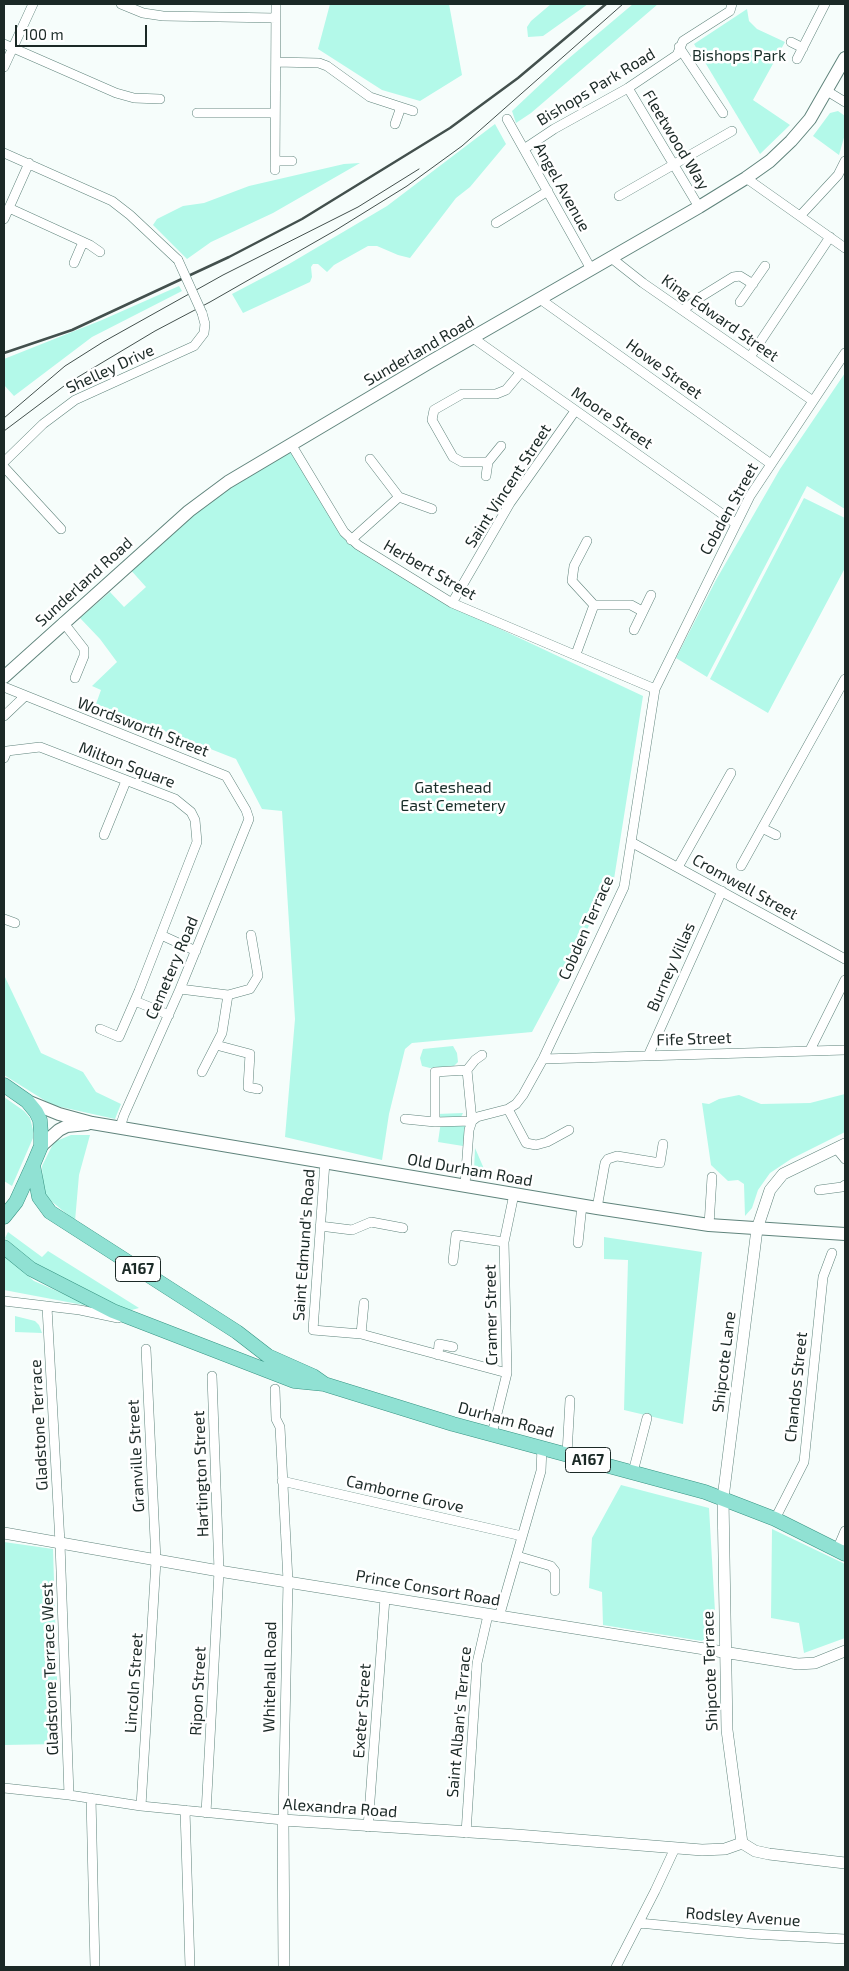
<!DOCTYPE html>
<html>
<head>
<meta charset="utf-8">
<style>
	body { margin:0 }
	#map { position:relative; width:849px; height:1971px; overflow:hidden; background:#f6fdfb; font-family:"Exo 2",sans-serif }
	canvas { display:block }
	.frame { position:absolute; inset:0; border:5px solid #1b2926; pointer-events:none }
	.scale { position:absolute; left:15px; top:25px; width:132px; height:22px; box-sizing:border-box; border:2px solid #1b2926; border-top:0; padding-left:6px; font-size:15px; line-height:18px; white-space:nowrap; color:#1b2926; -webkit-text-stroke:4px #fff; paint-order:stroke }
</style>
</head>
<body>
<div id="map">
<canvas width="849" height="1971"></canvas>
<div class="frame"></div>
<div class="scale">100 m</div>
</div>
<script>
const ctx = document.querySelector('canvas').getContext('2d');
ctx.lineJoin = 'round';
function fill(path, color) { ctx.fillStyle = color; ctx.fill(path, 'evenodd'); }
const shape = rows => new Path2D(rows.map(r => 'M' + r).join(''));
function trace(path, color, width, dash) { ctx.strokeStyle = color; ctx.lineWidth = width; ctx.lineCap = dash ? 'butt' : 'round'; ctx.setLineDash(dash || []); ctx.stroke(path); }
function drawText(font, color, halo, rows, align = 'center') {
  ctx.font = font + ' "Exo 2",sans-serif'; ctx.lineWidth = 5; ctx.setLineDash([]); ctx.textBaseline = 'middle'; ctx.strokeStyle = halo; ctx.fillStyle = color; for (const [text, x, y, turn = 0] of rows) {
    ctx.save(); ctx.translate(x, y); ctx.rotate((+turn || 0) * Math.PI / 180); ctx.textAlign = isNaN(turn) ? turn : align; if (halo) ctx.strokeText(text, 0, 0); ctx.fillText(text, 0, 0); ctx.restore();
  }
}
fill(shape([
	[330,4,449,4,462,75,420,101,382,90,318,49],
	[551,4,588,4,543,36,528,37,527,27,531,21],
	[633,4,658,4,531,113,516,123,512,111,562,64],
	[747,9,749,21,757,29,785,42,753,100,790,125,760,154,694,44],
	[838,111,845,116,845,134,839,155,813,136,830,113],
	[495,124,506,144,470,187,456,198,410,258,398,255,377,246,368,246,334,265,327,272,318,264,313,264,311,267,312,277,310,282,243,313,232,294,289,264,387,206],
	[360,163,273,213,211,242,187,259,153,225,157,219,183,206,204,203,249,186,344,164],
	[179,286,182,291,92,337,14,396,4,385,4,359,102,320],
	[845,373,845,509,807,486,707,677,676,658,716,580,780,469],
	[290,447,343,534,449,605,643,696,614,879,532,1032,412,1043,405,1049,389,1114,382,1160,285,1137,295,1019,282,811,262,809,236,759,96,704,101,690,92,686,117,662,100,639,80,618,110,592,124,607,146,587,128,567,190,512],
	[804,498,845,518,845,568,768,713,710,679],
	[4,975,41,1053,83,1072,96,1092,121,1104,115,1119,52,1105,4,1075],
	[453,1046,457,1053,458,1062,454,1066,430,1068,422,1066,420,1058,423,1049],
	[845,1094,845,1132,791,1159,770,1173,758,1190,752,1208,745,1216,744,1184,738,1180,728,1181,711,1165,702,1103,709,1104,719,1099,739,1095,761,1104,810,1103],
	[4,1097,24,1111,30,1118,33,1130,33,1138,12,1186,4,1181],
	[463,1113,461,1117,443,1119,438,1117,437,1114],
	[441,1121,466,1124,463,1146,438,1142],
	[71,1135,90,1135,79,1175,75,1221,50,1200,43,1190,42,1166,54,1142],
	[475,1148,488,1178,480,1177,474,1171],
	[8,1232,42,1257,48,1251,139,1308,128,1311,47,1272,17,1252,5,1238],
	[604,1237,702,1252,683,1424,624,1410,628,1260,604,1259],
	[4,1254,34,1281,94,1307,4,1290],
	[15,1316,35,1321,39,1325,42,1333,15,1332],
	[621,1485,709,1508,716,1629,702,1641,603,1625,602,1592,589,1588,592,1538],
	[772,1529,845,1564,845,1638,804,1653,799,1623,771,1618],
	[4,1542,53,1549,59,1744,4,1745]
]), '#b3f9e9');
const minor = shape([
	[121,4,143,13,163,16,276,18],
	[791,42,803,48],
	[4,44,116,93,134,98,160,99],
	[679,47,723,113],
	[797,59,825,4],
	[276,62,319,63,327,66,370,97,413,111],
	[4,67,33,4],
	[628,88,699,207],
	[827,91,845,102],
	[197,113,274,113],
	[507,119,591,269],
	[395,124,401,107],
	[524,149,554,129,628,88,677,55,683,41,730,11,732,4],
	[4,153,112,201,130,215,178,260],
	[275,161,292,161],
	[275,170,276,4],
	[746,178,845,248],
	[619,196,732,131],
	[9,208,90,245,100,252],
	[800,216,838,175,845,161],
	[4,219,29,163],
	[496,223,548,191],
	[610,257,643,283,813,401],
	[74,263,83,242],
	[540,299,771,464],
	[740,302,765,266],
	[683,310,699,298,733,277,740,276,753,284],
	[473,338,735,523],
	[750,357,830,237],
	[291,444,344,532,358,545,452,603,655,689],
	[501,446,488,462,462,462,453,457,432,420,434,410,462,394,496,394,506,390,521,372],
	[370,459,399,497,432,509],
	[4,462,43,424,75,400,194,346,204,333,205,324,202,313],
	[4,467,61,529],
	[486,476,488,462],
	[351,540,399,497],
	[587,541,574,566,572,581,594,605],
	[452,603,510,503,575,411],
	[63,622,84,649,84,656,75,678],
	[634,630,651,595],
	[576,654,594,605,631,605,642,611],
	[4,687,226,776,246,810,249,819,180,989,124,1115,120,1127],
	[4,716,24,697],
	[4,758,7,751,40,747,175,799,191,812,195,820,197,842,139,991,119,1037,100,1029],
	[762,828,776,835],
	[104,835,126,781],
	[631,842,845,959],
	[741,866,845,679],
	[678,867,731,773],
	[4,919,15,923],
	[161,935,196,951],
	[180,989,228,995],
	[135,1001,169,1015],
	[216,1045,250,1054,248,1087,258,1089],
	[810,1050,845,980],
	[648,1056,722,891],
	[543,1059,845,1050],
	[467,1070,475,1060,482,1055],
	[202,1072,222,1033,228,995,250,989,258,976,251,935],
	[508,1109,526,1143,536,1145,547,1142,569,1130],
	[405,1119,435,1122,472,1121,467,1070,435,1072,435,1122],
	[836,1148,845,1159],
	[325,1162,313,1330,361,1334,507,1373],
	[465,1185,469,1130,472,1121,477,1117,508,1109,516,1104,523,1095,543,1059,624,887,655,689,750,496,845,353],
	[819,1190,842,1187,845,1185],
	[597,1208,605,1163,608,1159,617,1156,660,1163,663,1144],
	[709,1225,712,1177],
	[320,1226,352,1230,371,1222,403,1228],
	[578,1243,582,1205],
	[453,1261,456,1235,504,1242],
	[4,1301,80,1310,118,1318],
	[47,1307,60,1543,69,1795],
	[361,1334,364,1303],
	[438,1355,439,1344,453,1347],
	[492,1434,507,1373,504,1242,514,1194],
	[567,1454,570,1400],
	[633,1472,647,1418],
	[282,1481,522,1536],
	[775,1519,804,1462,823,1277,832,1253],
	[837,1550,845,1531],
	[517,1556,551,1566,555,1571,555,1591],
	[499,1617,541,1471,542,1447],
	[4,1788,69,1795,141,1806,283,1820,288,1581,280,1427,276,1419,275,1389],
	[91,1798,95,1967],
	[141,1806,156,1561,146,1349],
	[185,1810,190,1967],
	[206,1813,219,1571,212,1376],
	[368,1827,385,1598],
	[466,1833,477,1663,488,1615],
	[639,1923,753,1934,845,1939],
	[616,1967,655,1891,675,1848]
]);
const tertiary = shape([
	[4,1533,219,1571,798,1664,815,1663,845,1651],
	[742,1843,727,1730,723,1498,757,1229,770,1190,783,1174,845,1144],
	[284,1967,283,1820,517,1835,702,1850,725,1849,742,1843,755,1851,769,1854,845,1863]
]);
const secondary = shape([
	[4,677,189,511,228,482,430,362,699,207,746,178,770,161,791,141,810,119,845,58],
	[27,1101,59,1114,92,1123,597,1208,709,1225,845,1234],
	[41,1146,59,1130,67,1126,87,1124]
]);
const primary = shape([
	[4,1085,27,1101,36,1112,40,1120,41,1133,41,1146,33,1165,16,1202,4,1217],
	[33,1165,39,1197,50,1212,237,1332,268,1356,313,1376,323,1383],
	[4,1247,31,1269,113,1311,294,1381,324,1384,453,1424,705,1492,775,1519,845,1554]
]);
trace(minor, '#60847c', 10);
trace(tertiary, '#60847c', 12);
trace(secondary, '#60847c', 14);
trace(primary, '#379483', 15);
trace(minor, '#fff', 9);
trace(tertiary, '#fff', 11);
trace(secondary, '#fff', 12);
trace(primary, '#90e1d3', 14);
trace(shape([
	[4,418,65,366,103,342,223,275,358,207,419,169],
	[4,431,68,383,155,331,210,302,336,230,407,186,462,146,623,4]
]), '#43504d', 1);
trace(shape([
	[4,353,72,330,229,257,302,219,450,128,518,78,606,4]
]), '#43504d', 2.5);
const minorBridge = shape([
	[178,260,202,313]
]);
trace(minorBridge, '#60847c', 10, []);
trace(minorBridge, '#fff', 9);
for (const [x, y, w] of [
	[138,1269,45],
	[588,1460,45]
]) { const box = new Path2D(); box.roundRect(x - w / 2, y - 12.5, w, 25, 4); ctx.fillStyle = '#fff'; ctx.fill(box); trace(box, '#1b2926', 1); }
drawText('bold 15px', '#1b2926', null, [
	["A167",138,1269],
	["A167",588,1460]
]);
drawText('16px', '#192e29', '#fff', [
	["Bishops Park",739,56],
	["Gateshead",453,788],
	["East Cemetery",453,806]
]);
drawText('16px', '#1b2926', '#fff', [
	["Bishops Park Road",596,87,-31],
	["Fleetwood Way",676,140,59],
	["Angel Avenue",562,187,61],
	["King Edward Street",720,318,35],
	["Sunderland Road",419,351,-30],
	["Shelley Drive",110,369,-25],
	["Howe Street",664,369,36],
	["Moore Street",612,418,35],
	["Saint Vincent Street",508,486,-57],
	["Cobden Street",729,509,-61],
	["Herbert Street",430,570,30],
	["Sunderland Road",84,582,-42],
	["Wordsworth Street",143,727,21],
	["Milton Square",127,765,21],
	["Cromwell Street",745,887,29],
	["Cobden Terrace",586,928,-66],
	["Burney Villas",671,967,-66],
	["Cemetery Road",172,968,-67],
	["Fife Street",694,1039,-2],
	["Old Durham Road",470,1170,10],
	["Saint Edmund's Road",304,1245,-86],
	["Cramer Street",491,1315,-91],
	["Shipcote Lane",724,1362,-83],
	["Chandos Street",796,1387,-84],
	["Durham Road",506,1420,15],
	["Gladstone Terrace",39,1425,-93],
	["Granville Street",136,1456,-93],
	["Hartington Street",201,1474,-92],
	["Camborne Grove",405,1494,13],
	["Prince Consort Road",428,1588,10],
	["Gladstone Terrace West",50,1669,-92],
	["Shipcote Terrace",710,1671,-92],
	["Whitehall Road",270,1677,-89],
	["Lincoln Street",134,1683,-86],
	["Ripon Street",198,1691,-87],
	["Exeter Street",362,1711,-86],
	["Saint Alban's Terrace",459,1722,-85],
	["Alexandra Road",340,1808,4],
	["Rodsley Avenue",743,1917,4]
]);
</script>
</body>
</html>
